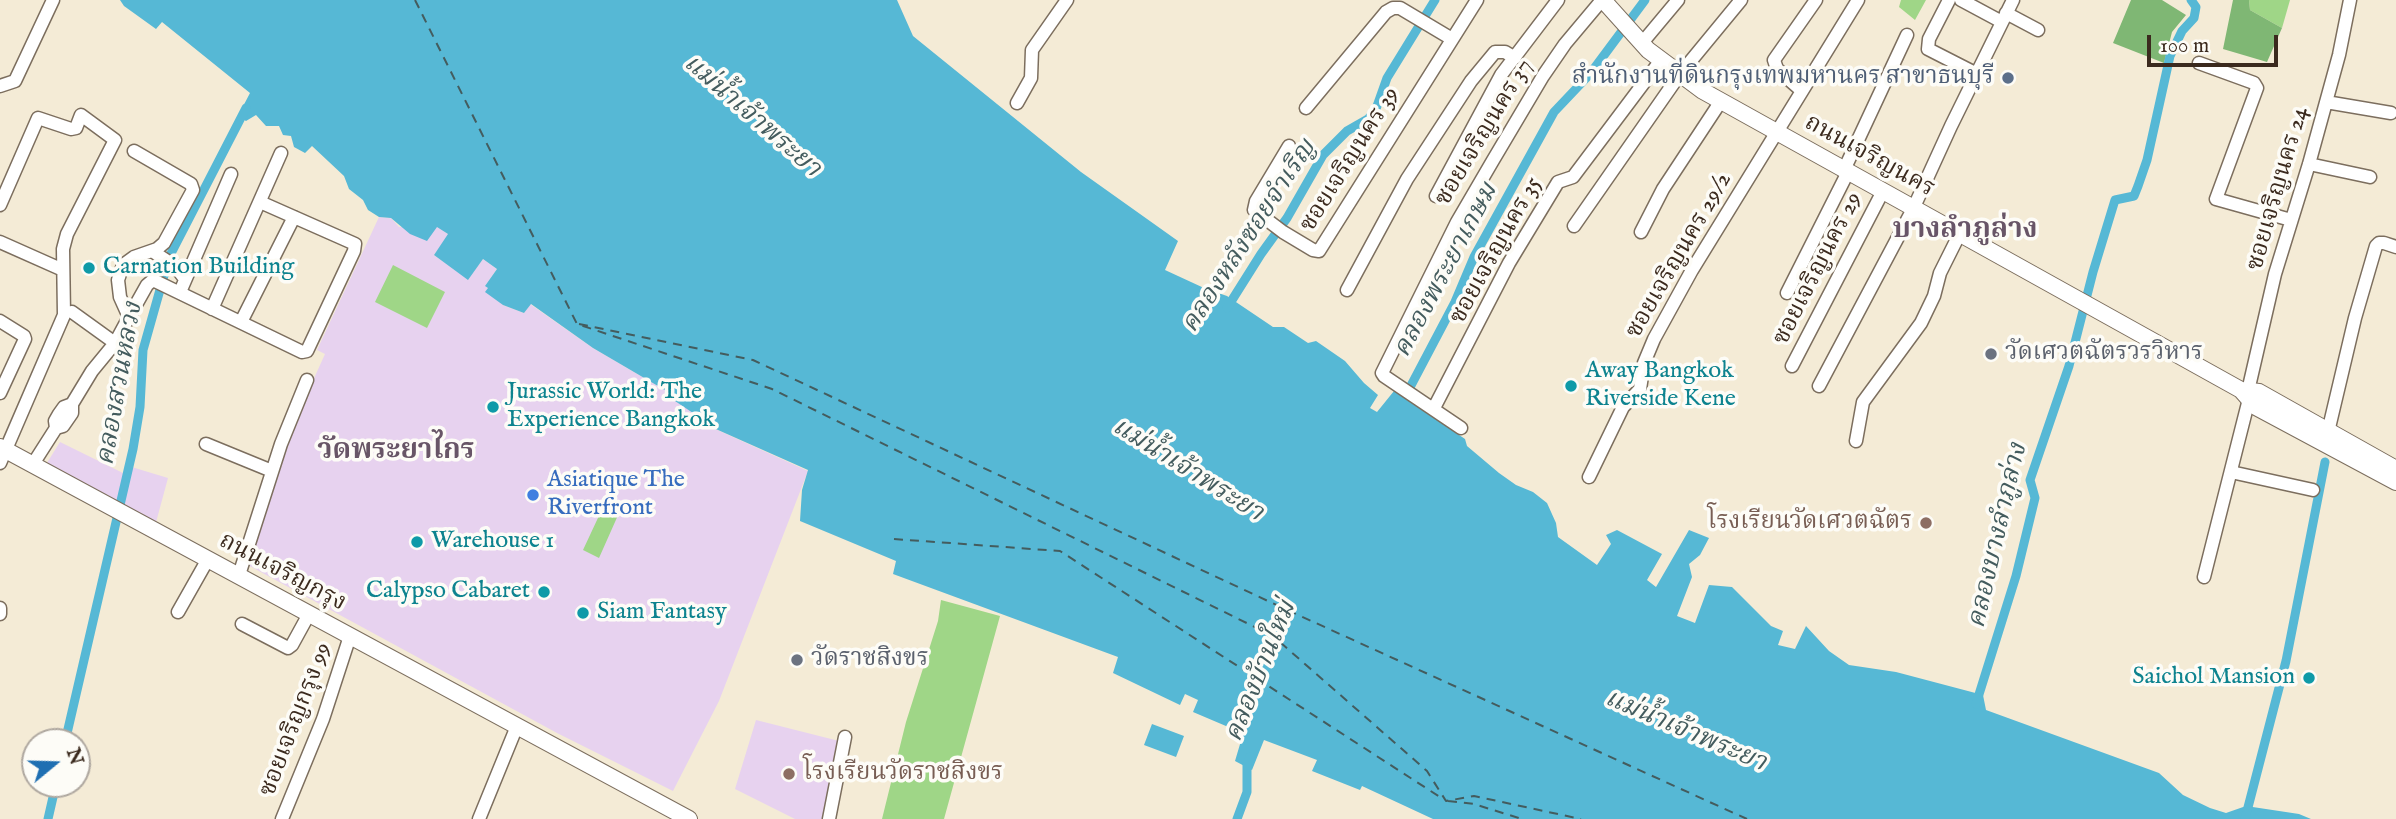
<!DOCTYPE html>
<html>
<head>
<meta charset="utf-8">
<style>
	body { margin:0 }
	#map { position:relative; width:2396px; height:819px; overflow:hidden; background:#f4ebd6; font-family:"IM FELL English",serif }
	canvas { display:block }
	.north { position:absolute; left:21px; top:728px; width:70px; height:70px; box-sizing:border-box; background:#fdfcf7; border:2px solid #afa8a0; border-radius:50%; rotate:71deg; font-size:19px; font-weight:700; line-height:28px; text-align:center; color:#3b2a1e }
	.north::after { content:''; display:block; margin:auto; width:24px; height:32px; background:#1f6fb2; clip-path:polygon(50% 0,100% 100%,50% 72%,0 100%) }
	.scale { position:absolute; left:2147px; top:35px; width:131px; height:32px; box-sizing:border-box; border:4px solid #3b2a1e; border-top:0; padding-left:9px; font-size:21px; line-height:24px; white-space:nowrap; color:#3b2a1e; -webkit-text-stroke:5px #fdfcf7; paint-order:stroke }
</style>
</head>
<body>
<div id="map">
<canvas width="2396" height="819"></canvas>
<div class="north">N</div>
<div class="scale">100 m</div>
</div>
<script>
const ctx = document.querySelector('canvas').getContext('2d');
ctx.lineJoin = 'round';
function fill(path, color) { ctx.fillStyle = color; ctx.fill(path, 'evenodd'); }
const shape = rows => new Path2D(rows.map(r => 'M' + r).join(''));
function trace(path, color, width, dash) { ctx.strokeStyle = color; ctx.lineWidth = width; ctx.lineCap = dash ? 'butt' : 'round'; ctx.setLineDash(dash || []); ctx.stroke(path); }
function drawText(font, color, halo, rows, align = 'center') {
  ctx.font = font + ' "IM FELL English","Noto Serif Thai",serif'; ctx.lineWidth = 7; ctx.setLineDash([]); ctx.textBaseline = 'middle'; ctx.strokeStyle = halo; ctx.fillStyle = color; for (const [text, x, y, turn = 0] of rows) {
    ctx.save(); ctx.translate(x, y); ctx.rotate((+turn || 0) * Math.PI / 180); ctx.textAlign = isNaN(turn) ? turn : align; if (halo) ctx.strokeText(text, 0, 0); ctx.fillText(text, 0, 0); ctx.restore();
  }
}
fill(shape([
	[379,217,391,218,399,227,437,226,449,235,434,255,468,279,483,259,497,269,486,285,503,305,524,313,530,304,593,348,675,396,675,401,694,413,691,418,808,471,719,701,673,791,557,733,246,564,283,447,325,354,317,350],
	[60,442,123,473,125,465,168,478,155,526,45,466],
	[756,720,843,742,828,819,795,819,735,789]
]), '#e7d2ef');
fill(shape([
	[1901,0,1926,0,1915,20,1899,7],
	[2249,0,2290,0,2282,28,2250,10],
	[393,265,445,292,427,328,375,302],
	[604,505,619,513,599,558,583,550],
	[941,600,1000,616,944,819,882,819,906,722,938,621]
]), '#9fd687');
fill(shape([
	[2131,0,2162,0,2186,15,2172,32,2164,63,2113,43],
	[2233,0,2249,0,2250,10,2282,28,2267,62,2223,49]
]), '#7fb774');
fill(shape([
	[120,0,897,0,913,36,1081,172,1178,241,1165,270,1204,288,1227,296,1273,327,1284,327,1308,343,1316,341,1345,361,1364,383,1378,395,1370,408,1377,412,1394,391,1465,439,1467,446,1499,473,1516,485,1533,492,1547,503,1556,523,1558,537,1597,565,1611,544,1606,535,1617,530,1662,554,1647,580,1656,587,1689,530,1709,538,1700,555,1689,564,1692,577,1677,616,1695,623,1709,585,1732,587,1771,626,1783,631,1778,645,1795,649,1806,626,1829,651,1849,665,1896,672,1983,695,1986,710,2159,773,2183,795,2210,808,2226,813,2246,806,2299,814,2311,819,1433,819,1362,786,1360,790,1312,771,1317,760,1264,740,1252,770,1235,761,1246,724,1236,722,1233,729,1193,712,1198,700,1185,694,1180,705,1113,673,1118,657,893,574,896,561,800,521,802,490,808,470,691,418,693,413,675,401,675,396,593,348,531,304,524,313,503,305,485,292,488,288,485,286,497,269,483,259,468,280,434,255,448,234,437,227,427,241,410,234,391,218,379,217,368,210,363,200,349,189,344,176,312,146,305,153,294,147,291,136,283,135,279,126,266,126,256,115,246,121,238,116,250,93,162,22,156,29,124,6],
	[1152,724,1184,736,1176,757,1144,745]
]), '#56b8d5');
trace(shape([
	[1227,308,1261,254,1287,218,1323,155,1347,131,1368,119,1376,109,1387,78,1435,0],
	[1406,395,1455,302,1474,257,1554,112,1590,74,1645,0],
	[1976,704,2016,576,2035,498,2030,480,2069,366,2093,272,2115,200,2134,196,2138,186,2147,160,2170,56,2182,31,2194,18,2196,7,2191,0],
	[65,742,133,449,140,407,143,350,165,272,164,267,246,108],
	[48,819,56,784],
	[1237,819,1247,792,1247,764,1250,757],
	[2245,819,2286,661,2325,462]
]), '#56b8d5', 9);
trace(shape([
	[415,0,577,324,772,389,1273,636,1427,771,1446,801,1474,796,1581,819],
	[579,324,753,360,1285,609,1747,819],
	[894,539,1060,551,1443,799],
	[1448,801,1474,804,1522,819]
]), '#445c5e', 2, [9, 7]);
const minor = shape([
	[1949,0,1929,39,1928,49,1977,74],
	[1961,0,2002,22],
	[2006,13,2038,30],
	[1642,43,1678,0],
	[2199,63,2254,83,2257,88,2216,199,2291,220],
	[0,86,15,81,53,0],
	[1802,91,1777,69,1774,60,1816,0],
	[2326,102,2391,113],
	[1017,103,1031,78,1032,50,1067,0],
	[1306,108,1386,12,1393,8,1400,8,1452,39],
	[1289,146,1256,201,1254,210,1283,232,1313,250,1319,251,1477,0],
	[2309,164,2370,177],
	[1844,170,1907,35],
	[1436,196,1501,75,1558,0],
	[0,205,38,118,71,129,76,128,81,115,115,140,67,234,63,249,64,315,0,463],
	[1574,226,1680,74,1741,0],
	[1641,232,1663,189,1721,101],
	[0,242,63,270],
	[152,251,175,266,185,279],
	[1347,290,1407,179,1471,81,1495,52,1505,52,1515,58],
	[180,292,231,174],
	[1787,293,1848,172],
	[212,309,281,153],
	[72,312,115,343],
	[129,317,147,285,153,280,302,352,307,351,354,251,355,244,260,202],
	[0,321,24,336,25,339,0,393],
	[241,322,294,217],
	[1792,366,1883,191],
	[1819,386,1914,207,1951,126,2013,0],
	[2248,391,2275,274,2309,164,2339,55,2350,0],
	[1434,408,1509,263,1558,182,1573,177,1661,60],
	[56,428,55,421,59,414,64,407,72,404],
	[1461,428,1384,376,1382,373,1457,222,1492,162,1543,76,1565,44,1602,0],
	[2328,432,2355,318,2376,246,2379,243,2384,243,2396,247],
	[1856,441,1863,402,1921,323,1934,296,1940,273,1960,233],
	[206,444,272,471],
	[33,464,56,428,63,426,72,413,72,404,92,371,115,343,129,317,120,297,118,280,123,265,134,257,157,249,164,243,193,190,191,184,134,151],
	[2231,472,2313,490],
	[1589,477,1623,407,1640,389,1644,363,1654,339,1692,270,1858,0],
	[239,575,281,444,307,380],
	[2204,577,2249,399],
	[0,608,0,614],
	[178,612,208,559],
	[242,624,288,648,292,645,309,614],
	[282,819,323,719,350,636],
	[479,819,517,726],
	[829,819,845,737]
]);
const major = shape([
	[1603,0,1648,50,1703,91,2241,390,2259,392,2396,469],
	[2241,390,2256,407,2396,482],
	[0,447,689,819]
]);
trace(minor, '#7c6e5e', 15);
trace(major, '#7c6e5e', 18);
trace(minor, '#fff', 12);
trace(major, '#fff', 16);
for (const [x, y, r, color] of [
	[2008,78,7,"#5c6f8a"],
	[89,268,7,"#0f9aa8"],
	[1991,354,7,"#6b7280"],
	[1571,386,7,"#0f9aa8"],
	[493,407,7,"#0f9aa8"],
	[533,495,7,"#3f7fe0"],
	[1926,523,7,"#8d6e63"],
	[417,542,7,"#0f9aa8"],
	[544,592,7,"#0f9aa8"],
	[583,613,7,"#0f9aa8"],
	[797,660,7,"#6b7280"],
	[2309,678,7,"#0f9aa8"],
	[789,774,7,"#8d6e63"]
]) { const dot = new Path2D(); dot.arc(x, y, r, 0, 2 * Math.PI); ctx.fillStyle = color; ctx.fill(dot); trace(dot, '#fdfcf7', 2.5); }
drawText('24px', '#4e5e75', '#fdfcf7', [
	["สํานักงานที่ดินกรุงเทพมหานคร สาขาธนบุรี",1994,78]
], 'right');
drawText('24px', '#3b2a1e', '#fdfcf7', [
	["ซอยเจริญนคร 37",1485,133,-59],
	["ถนนเจริญนคร",1869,157,29],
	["ซอยเจริญนคร 39",1351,160,-58],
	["ซอยเจริญนคร 24",2279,189,-74],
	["ซอยเจริญนคร 35",1497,251,-61],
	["ซอยเจริญนคร 29/2",1680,256,-60],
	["ซอยเจริญนคร 29",1819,269,-63],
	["ถนนเจริญกรุง",282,573,28],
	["ซอยเจริญกรุง 99",297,720,-69]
]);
drawText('24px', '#0d838f', '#fdfcf7', [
	["Carnation Building",103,268],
	["Away Bangkok",1585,372],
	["Riverside Kene",1585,400],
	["Jurassic World: The",507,393],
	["Experience Bangkok",507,421],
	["Warehouse 1",431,542],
	["Calypso Cabaret",530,592,"right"],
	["Siam Fantasy",597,613],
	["Saichol Mansion",2295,678,"right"]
], 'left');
drawText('24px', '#5b616d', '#fdfcf7', [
	["วัดเศวตฉัตรวรวิหาร",2005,354],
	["วัดราชสิงขร",811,660]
], 'left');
drawText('24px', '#366cbe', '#fdfcf7', [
	["Asiatique The",547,481],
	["Riverfront",547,509]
], 'left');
drawText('24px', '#785e54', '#fdfcf7', [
	["โรงเรียนวัดเศวตฉัตร",1912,523],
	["โรงเรียนวัดราชสิงขร",803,774,"left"]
], 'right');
drawText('italic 26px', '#445c5e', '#fdfcf7', [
	["แม่น้ำเจ้าพระยา",751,117,41],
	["คลองหลังซอยจำเริญ",1250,237,-57],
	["คลองพระยาเกษม",1447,271,-62],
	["คลองสวนหลวง",121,384,-80],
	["แม่น้ำเจ้าพระยา",1187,471,32],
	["คลองบางลำภูล่าง",1999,536,-77],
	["คลองบ้านใหม่",1262,672,-68],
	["แม่น้ำเจ้าพระยา",1685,732,23]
]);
drawText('bold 28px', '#685567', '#fdfcf7', [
	["บางลำภูล่าง",1965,231],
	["วัดพระยาไกร",396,452]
]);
</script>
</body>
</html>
